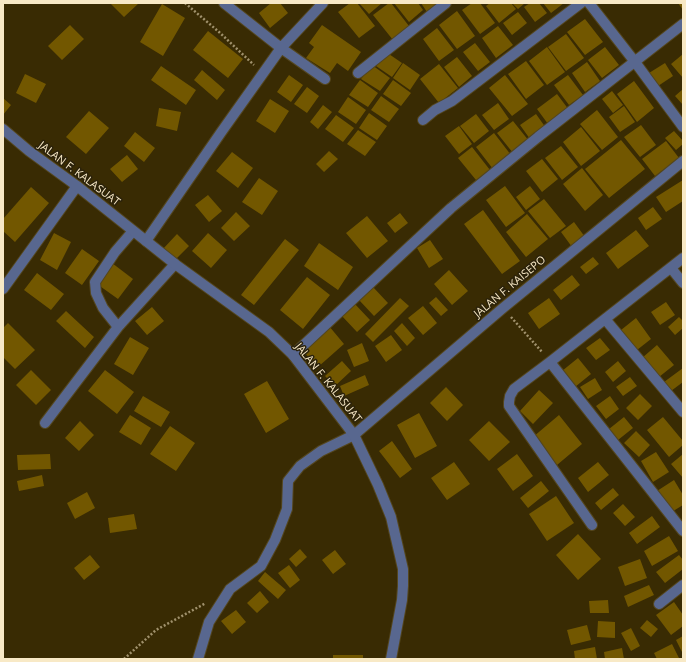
<!DOCTYPE html>
<html>
<head>
<meta charset="utf-8">
<style>
	body { margin:0 }
	#map { position:relative; width:686px; height:662px; overflow:hidden; background:#392b03; font-family:"Open Sans",sans-serif }
	canvas { display:block }
	.frame { position:absolute; inset:0; border:4px solid #f8e9c6; pointer-events:none }
</style>
</head>
<body>
<div id="map">
<canvas width="686" height="662"></canvas>
<div class="frame"></div>
</div>
<script>
const ctx = document.querySelector('canvas').getContext('2d');
ctx.lineJoin = 'round';
function fill(path, color) { ctx.fillStyle = color; ctx.fill(path, 'evenodd'); }
const shape = rows => new Path2D(rows.map(r => 'M' + r).join(''));
function trace(path, color, width, dash) { ctx.strokeStyle = color; ctx.lineWidth = width; ctx.lineCap = dash ? 'butt' : 'round'; ctx.setLineDash(dash || []); ctx.stroke(path); }
function drawText(font, color, halo, rows, align = 'center') {
  ctx.font = font + ' "Open Sans",sans-serif'; ctx.lineWidth = 3; ctx.setLineDash([]); ctx.textBaseline = 'middle'; ctx.strokeStyle = halo; ctx.fillStyle = color; for (const [text, x, y, turn = 0] of rows) {
    ctx.save(); ctx.translate(x, y); ctx.rotate((+turn || 0) * Math.PI / 180); ctx.textAlign = isNaN(turn) ? turn : align; if (halo) ctx.strokeText(text, 0, 0); ctx.fillText(text, 0, 0); ctx.restore();
  }
}
fill(shape([
	[110,3,139,3,124,17],
	[271,3,280,3,288,13,270,28,259,13],
	[350,3,357,3,375,26,359,38,338,12],
	[359,3,382,3,369,14],
	[389,3,391,3,409,26,393,40,373,15],
	[394,3,418,3,423,10,409,22],
	[421,3,440,3,427,12],
	[472,3,480,3,495,23,480,34,462,10],
	[490,3,511,3,516,9,499,23,486,6],
	[512,3,525,3,518,9],
	[530,3,539,3,547,13,535,22,524,7],
	[543,3,564,3,551,13],
	[678,3,683,3,683,10],
	[162,4,185,18,163,56,140,42],
	[457,11,475,36,457,49,439,25],
	[518,12,527,23,512,35,503,23],
	[585,19,603,42,585,55,567,32],
	[70,25,84,39,62,60,48,46],
	[322,25,361,52,348,71,337,63,330,73,306,58,314,47,309,43],
	[498,26,513,45,496,58,482,38],
	[437,28,454,50,439,61,423,39],
	[208,31,243,59,228,78,193,50],
	[566,34,584,58,566,71,548,47],
	[475,43,490,62,478,71,463,52],
	[547,47,565,72,547,85,529,61],
	[605,47,619,65,602,78,588,60],
	[386,52,402,63,392,77,376,66],
	[683,54,683,78,671,64],
	[457,57,472,76,459,87,444,67],
	[526,61,544,85,526,99,508,74],
	[587,62,600,81,585,92,572,73],
	[403,63,420,75,410,90,393,78],
	[665,63,673,76,658,86,649,73],
	[439,64,458,88,439,103,420,79],
	[372,65,390,78,380,91,361,79],
	[161,66,196,90,186,105,151,80],
	[202,70,225,90,217,100,194,80],
	[25,74,46,84,36,103,16,93],
	[289,75,303,85,291,102,277,92],
	[505,75,528,104,512,116,489,88],
	[568,75,583,95,569,105,554,85],
	[360,80,378,93,368,107,349,95],
	[393,80,411,93,401,106,383,94],
	[634,81,654,108,637,122,617,94],
	[307,87,319,96,307,113,294,104],
	[683,89,683,105,675,96],
	[612,91,623,105,613,113,602,99],
	[557,94,569,110,548,124,537,109],
	[381,96,399,109,389,122,371,110],
	[348,97,366,110,356,124,338,112],
	[3,98,11,105,3,115],
	[270,99,289,111,275,133,256,121],
	[498,103,509,119,494,130,482,115],
	[323,105,332,112,318,129,310,122],
	[624,106,635,122,620,132,609,117],
	[159,108,181,112,177,131,156,126],
	[597,110,618,137,602,150,580,124],
	[89,111,109,128,86,154,66,137],
	[369,113,387,126,377,140,359,128],
	[476,114,489,131,474,143,460,126],
	[536,114,546,128,530,139,520,125],
	[336,115,354,128,343,142,325,129],
	[513,121,529,141,513,153,497,133],
	[641,125,656,145,640,157,624,137],
	[459,126,472,144,459,154,445,136],
	[581,127,600,151,581,166,563,142],
	[358,130,376,142,365,156,347,144],
	[674,131,683,141,683,144,676,150,665,138],
	[135,132,155,148,144,162,124,146],
	[494,133,511,155,493,169,476,147],
	[621,140,645,169,609,198,585,169],
	[666,141,679,158,655,176,642,159],
	[561,146,578,167,562,180,545,158],
	[472,147,490,170,476,180,458,158],
	[329,151,338,159,324,172,316,164],
	[232,152,253,168,238,188,216,171],
	[127,155,138,169,122,182,110,169],
	[542,159,558,179,542,192,526,171],
	[582,168,603,195,585,211,563,184],
	[259,178,278,191,262,215,242,202],
	[683,180,683,201,666,212,656,197],
	[505,186,525,213,506,227,486,200],
	[530,186,540,199,526,210,516,197],
	[31,187,49,203,15,242,3,231,3,219],
	[208,195,222,211,209,222,195,205],
	[544,199,566,226,550,238,528,211],
	[653,207,662,219,646,230,638,218],
	[483,210,520,261,502,274,464,224],
	[236,212,250,226,234,241,221,228],
	[400,213,408,223,395,233,387,223],
	[527,214,548,239,526,257,506,232],
	[367,216,388,241,367,258,346,233],
	[574,222,585,237,572,247,561,232],
	[636,230,649,246,618,269,606,253],
	[54,233,71,242,57,270,40,260],
	[208,233,227,250,211,268,192,251],
	[177,234,189,246,174,261,162,250],
	[285,239,299,250,254,305,241,295],
	[430,240,443,259,429,268,417,248],
	[319,243,353,267,338,290,304,266],
	[82,249,99,261,82,285,65,273],
	[593,257,599,264,586,274,580,267],
	[112,263,133,279,118,299,97,284],
	[449,270,468,291,452,305,434,284],
	[37,273,64,294,51,310,24,290],
	[572,275,580,285,561,300,553,290],
	[307,277,330,295,303,329,280,310],
	[373,287,388,303,374,316,359,300],
	[436,297,448,310,441,316,429,303],
	[400,298,409,306,373,342,365,334],
	[549,298,560,314,539,329,528,313],
	[666,302,675,315,660,325,651,312],
	[354,303,370,320,357,332,341,315],
	[423,306,437,323,423,335,408,318],
	[152,307,164,321,147,335,135,321],
	[66,311,94,337,85,348,56,321],
	[679,317,683,321,683,328,675,335,668,327],
	[636,318,651,339,637,350,621,330],
	[8,323,35,350,15,369,3,357,3,328],
	[402,323,415,338,407,346,394,331],
	[329,326,344,344,318,367,302,350],
	[391,335,402,350,386,362,375,346],
	[130,337,149,348,133,375,114,364],
	[600,338,610,350,596,360,586,348],
	[362,343,369,361,354,367,347,350],
	[657,345,674,365,659,377,642,358],
	[578,358,591,374,575,387,562,371],
	[342,361,351,371,335,386,325,376],
	[618,361,626,371,613,382,605,372],
	[683,368,683,382,671,391,664,382],
	[31,370,51,390,36,405,16,385],
	[105,370,134,392,117,414,88,391],
	[365,375,369,385,344,396,340,386],
	[630,377,637,386,623,396,616,387],
	[595,378,602,390,588,399,580,387],
	[267,381,289,419,266,433,244,394],
	[446,387,463,405,447,421,430,403],
	[539,390,553,403,533,424,520,411],
	[640,394,652,406,638,420,626,408],
	[143,396,170,412,161,427,134,411],
	[610,396,619,409,606,419,596,406],
	[419,413,437,446,415,458,397,425],
	[130,415,151,428,141,445,119,432],
	[559,415,582,444,557,465,533,437],
	[624,417,633,428,618,440,609,429],
	[663,417,683,441,683,445,669,457,647,430],
	[80,421,94,435,79,451,65,438],
	[489,421,510,442,489,461,469,440],
	[170,426,195,443,176,471,150,454],
	[636,431,650,445,639,457,624,443],
	[392,441,412,469,400,478,379,451],
	[656,452,669,472,653,482,641,461],
	[50,454,51,469,18,470,17,455],
	[517,454,533,476,513,491,497,469],
	[683,454,683,478,671,464],
	[454,462,470,484,447,500,431,478],
	[598,462,609,475,588,492,578,478],
	[42,475,44,486,19,491,17,481],
	[674,480,683,495,683,505,670,513,657,491],
	[541,481,549,491,528,508,520,498],
	[613,488,619,495,601,510,595,503],
	[87,492,95,508,75,519,67,503],
	[556,496,574,523,547,541,529,514],
	[623,504,635,517,625,526,613,513],
	[134,514,137,529,110,533,108,518],
	[652,516,660,527,637,544,629,533],
	[578,534,601,559,578,580,556,555],
	[669,536,678,551,652,566,644,551],
	[300,549,307,557,296,567,289,559],
	[335,550,346,564,333,574,322,560],
	[90,555,100,567,84,580,74,568],
	[679,555,683,560,683,569,665,583,656,572],
	[640,559,647,578,625,586,618,567],
	[289,565,300,580,290,588,278,573],
	[265,572,286,590,278,599,258,581],
	[649,585,654,595,628,607,624,596],
	[260,591,269,602,257,613,247,603],
	[608,600,609,613,590,613,589,601],
	[674,602,683,615,683,626,671,635,656,615],
	[236,610,246,622,232,634,221,621],
	[647,620,658,629,651,637,640,628],
	[598,621,615,622,615,638,597,637],
	[587,625,591,640,571,645,567,630],
	[631,628,640,646,631,651,621,633],
	[683,636,683,654,676,640],
	[672,644,679,658,676,659,657,659,654,653],
	[595,647,597,659,575,659,574,651],
	[622,648,624,659,605,659,604,652],
	[333,655,363,655,363,659,333,659]
]), '#725700');
const minor = shape([
	[224,3,281,48,325,79],
	[589,3,635,62,683,127],
	[358,73,446,3],
	[423,120,435,110,452,101,581,3],
	[146,241,222,131,281,48,323,3],
	[671,268,683,283],
	[3,289,77,186],
	[605,319,683,412],
	[118,327,103,308,96,293,95,282,115,252,133,231],
	[293,355,451,208,538,137,683,24],
	[550,362,683,531],
	[45,423,118,327,175,264],
	[592,525,509,406,509,402,510,396,514,389,550,362,683,258],
	[659,604,683,585],
	[198,659,209,622,230,589,261,566,275,540,287,509,288,481,300,466,321,451,354,435]
]);
const tertiary = shape([
	[3,129,29,151,77,186,175,264,269,332,293,355,354,435,378,485,391,517,403,569,403,586,402,600,391,659],
	[354,435,503,308,683,161]
]);
trace(minor, '#54461e', 12);
trace(tertiary, '#54461e', 12);
trace(shape([
	[185,3,219,32,254,65],
	[511,317,542,352],
	[124,659,156,630,206,603]
]), '#a0916c', 2.5, [2, 2]);
trace(minor, '#58678f', 10);
trace(tertiary, '#58678f', 10);
drawText('11px', '#f8e9c6', '#2b220b', [
	["JALAN F. KALASUAT",79,174,37],
	["JALAN F. KAISEPO",510,287,-40],
	["JALAN F. KALASUAT",328,383,51]
]);
</script>
</body>
</html>
